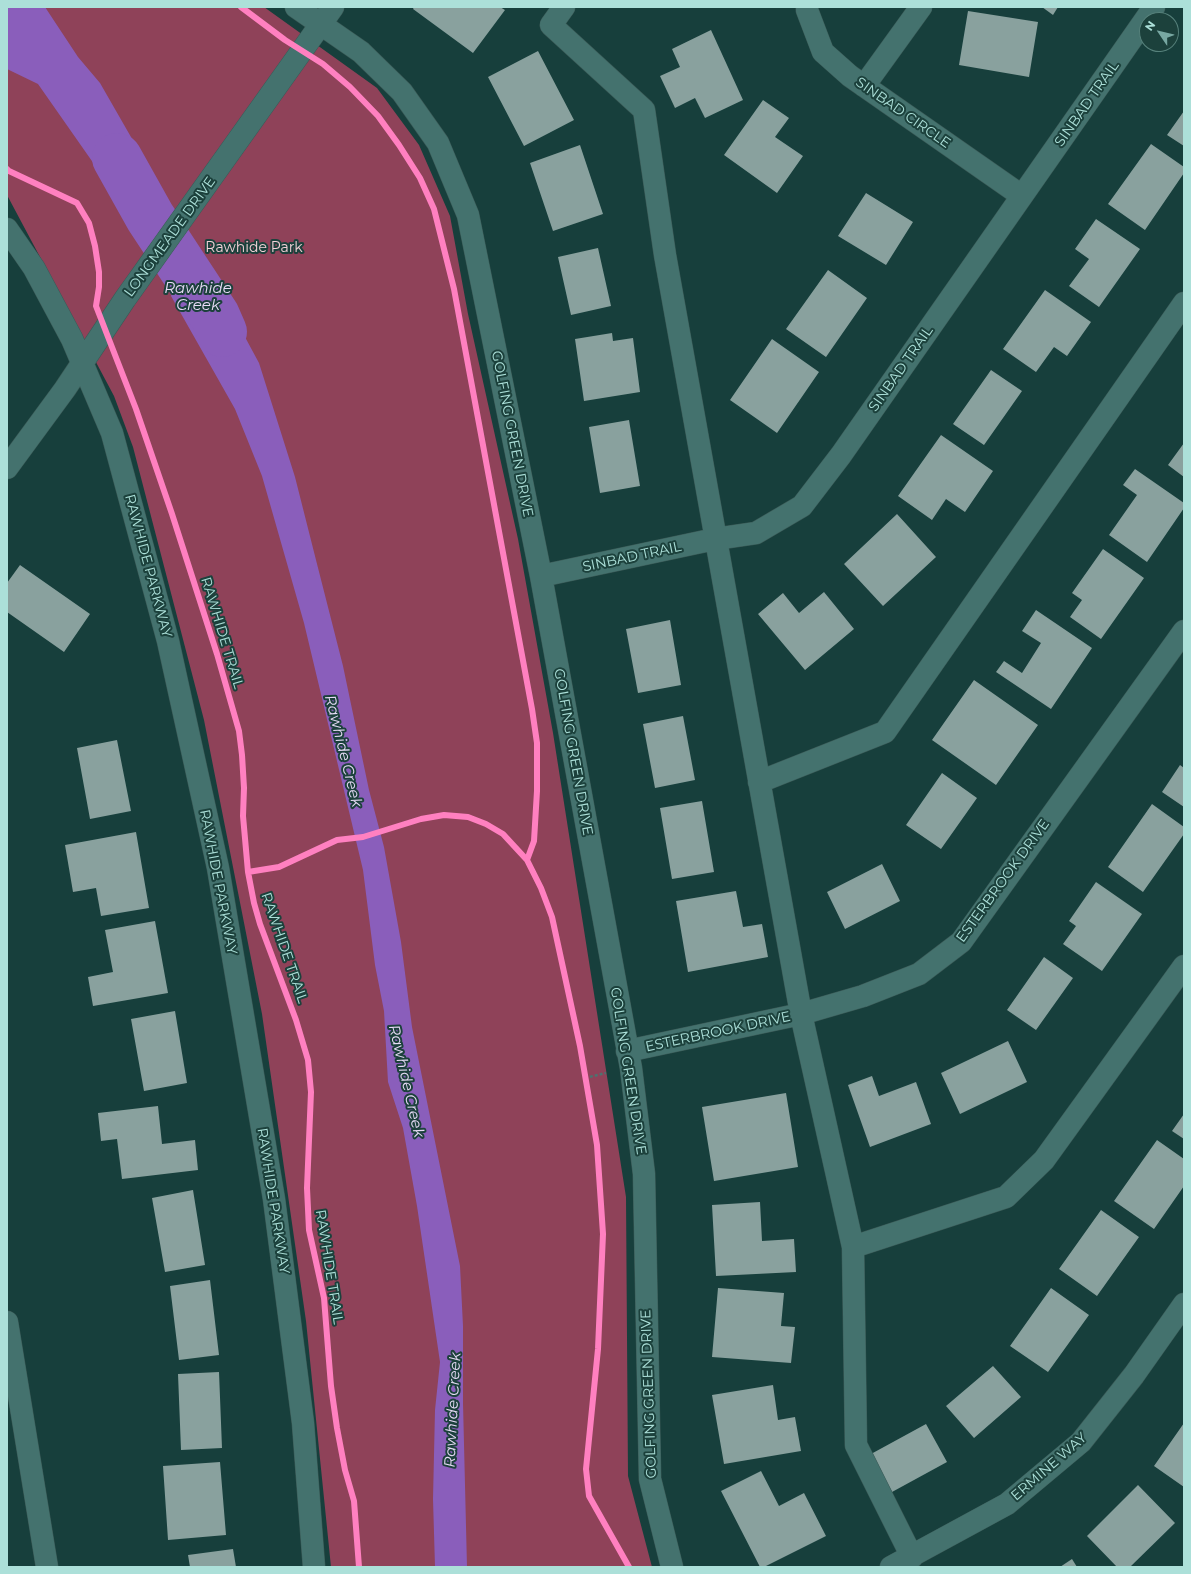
<!DOCTYPE html>
<html>
<head>
<meta charset="utf-8">
<style>
	body { margin:0 }
	#map { position:relative; width:1191px; height:1574px; overflow:hidden; background:#173f3c; font-family:Montserrat,sans-serif }
	canvas { display:block }
	.frame { position:absolute; inset:0; border:8px solid #ace0d9; pointer-events:none }
	.north { position:absolute; left:1139px; top:12px; width:40px; height:40px; box-sizing:border-box; background:#1c413c; border:1px solid #56817b; border-radius:50%; rotate:305deg; font-size:11px; font-weight:700; line-height:16px; text-align:center; color:#ace0d9 }
	.north::after { content:''; display:block; margin:auto; width:14px; height:18px; background:#78a8a2; clip-path:polygon(50% 0,100% 100%,50% 72%,0 100%) }
</style>
</head>
<body>
<div id="map">
<canvas width="1191" height="1574"></canvas>
<div class="frame"></div>
<div class="north">N</div>
</div>
<script>
const ctx = document.querySelector('canvas').getContext('2d');
ctx.lineJoin = 'round';
function fill(path, color) { ctx.fillStyle = color; ctx.fill(path, 'evenodd'); }
const shape = rows => new Path2D(rows.map(r => 'M' + r).join(''));
function trace(path, color, width, dash) { ctx.strokeStyle = color; ctx.lineWidth = width; ctx.lineCap = dash ? 'butt' : 'round'; ctx.setLineDash(dash || []); ctx.stroke(path); }
function drawText(font, color, halo, rows, align = 'center') {
  ctx.font = font + ' Montserrat,sans-serif'; ctx.lineWidth = 4; ctx.setLineDash([]); ctx.textBaseline = 'middle'; ctx.strokeStyle = halo; ctx.fillStyle = color; for (const [text, x, y, turn = 0] of rows) {
    ctx.save(); ctx.translate(x, y); ctx.rotate((+turn || 0) * Math.PI / 180); ctx.textAlign = isNaN(turn) ? turn : align; if (halo) ctx.strokeText(text, 0, 0); ctx.fillText(text, 0, 0); ctx.restore();
  }
}
fill(shape([
	[7,7,264,7,377,88,419,145,450,216,468,314,518,539,553,733,626,1197,628,1476,652,1567,331,1567,306,1321,262,1014,204,720,133,447,114,396,7,195]
]), '#8f4259');
fill(shape([
	[7,7,45,7,78,57,100,83,166,198,137,238,101,174,38,84,7,69],
	[197,258,211,274,259,363,295,477,316,560,343,666,369,790,384,847,401,942,412,1027,460,1266,463,1326,463,1403,467,1567,435,1567,433,1499,435,1410,440,1362,417,1206,403,1128,388,1082,384,1011,375,965,363,870,304,623,262,476,235,409,171,296]
]), '#8a5ebb');
trace(shape([
	[117,158,150,217,215,316,222,332]
]), '#8a5ebb', 50);
fill(shape([
	[414,7,500,7,505,10,473,53,413,9],
	[1042,7,1058,7,1053,15],
	[968,11,1038,22,1029,77,959,65],
	[711,30,743,100,705,118,695,98,675,108,660,76,680,67,672,49],
	[538,51,574,120,524,146,488,77],
	[763,100,789,118,775,137,803,156,777,193,724,155],
	[1184,111,1184,146,1167,135],
	[1151,144,1184,167,1184,173,1145,230,1108,204],
	[580,145,603,214,553,231,530,163],
	[866,193,913,222,886,265,838,236],
	[1096,219,1140,249,1099,307,1069,286,1089,259,1075,249],
	[598,248,611,306,571,315,558,257],
	[828,270,867,298,826,357,786,329],
	[1045,290,1091,322,1067,356,1054,347,1036,372,1003,349],
	[612,333,613,341,633,338,640,392,584,401,575,339],
	[772,339,819,372,777,433,730,400],
	[991,370,1022,391,984,445,953,424],
	[629,420,640,486,600,493,589,427],
	[941,435,993,471,965,512,946,499,932,520,898,496],
	[1184,443,1184,477,1168,465],
	[1135,469,1184,503,1184,508,1147,562,1109,535,1137,495,1123,485],
	[897,514,936,557,883,606,844,564],
	[1103,549,1144,578,1101,639,1070,617,1082,600,1072,593],
	[20,565,90,614,64,652,7,612,7,583],
	[824,592,854,629,805,670,758,614,783,593,799,613],
	[1036,610,1092,648,1051,709,996,672,1004,661,1022,673,1041,643,1022,631],
	[670,620,681,685,638,693,626,629],
	[974,680,1038,725,996,785,932,740],
	[683,716,695,780,655,788,643,724],
	[117,740,131,811,90,819,77,748],
	[1180,765,1184,768,1184,807,1162,792],
	[942,773,977,798,941,849,906,825],
	[702,801,714,872,672,879,660,808],
	[1152,804,1184,827,1184,834,1143,892,1108,867],
	[136,832,149,908,101,916,96,888,73,892,65,845],
	[882,864,900,901,845,929,827,892],
	[1096,882,1142,914,1102,971,1063,944,1076,926,1069,921],
	[736,891,743,927,762,924,768,957,688,972,676,901],
	[155,921,168,993,93,1006,88,977,113,972,105,930],
	[1044,957,1073,978,1036,1030,1007,1010],
	[175,1011,187,1083,144,1091,131,1019],
	[1008,1041,1027,1082,960,1114,941,1073],
	[872,1076,879,1096,916,1082,931,1124,870,1147,848,1085],
	[786,1093,798,1167,714,1181,702,1107],
	[158,1106,162,1144,195,1140,198,1170,122,1179,117,1139,101,1141,98,1113],
	[1184,1114,1184,1139,1172,1131],
	[1157,1140,1184,1159,1184,1186,1154,1229,1114,1201],
	[193,1190,205,1265,165,1272,152,1198],
	[760,1202,762,1241,794,1239,796,1272,716,1276,712,1205],
	[1101,1210,1139,1237,1097,1296,1059,1269],
	[210,1280,219,1355,179,1360,170,1286],
	[718,1288,784,1293,781,1326,795,1327,791,1363,712,1357],
	[1051,1288,1089,1315,1048,1372,1010,1346],
	[993,1366,1021,1397,974,1438,946,1406],
	[219,1372,222,1448,181,1450,178,1374],
	[773,1385,778,1420,795,1417,801,1451,724,1464,712,1395],
	[1184,1423,1184,1487,1154,1466],
	[926,1424,947,1462,892,1492,871,1454],
	[220,1462,226,1535,168,1540,163,1466],
	[761,1471,779,1506,804,1493,826,1536,764,1567,760,1567,721,1491],
	[1138,1485,1175,1523,1130,1567,1117,1567,1087,1536],
	[233,1549,236,1567,190,1567,188,1555],
	[1072,1559,1077,1567,1060,1567]
]), '#89a19e');
const minor = shape([
	[296,7,361,52,402,92,438,143,468,215,541,576,631,1068,644,1174,650,1479,672,1567],
	[564,7,551,25,644,110,665,255,801,1014,853,1247,1006,1197,1044,1160,1184,966],
	[807,10,823,52,850,76,1022,196],
	[864,86,921,7],
	[7,229,34,268,72,339,112,433,168,641,218,868,274,1199,303,1423,314,1567],
	[7,468,65,389,125,299,333,7],
	[541,576,715,539,756,533,802,506,841,455,1154,7],
	[759,782,885,732,1184,303],
	[627,1051,801,1014,863,996,919,974,961,942,1184,631],
	[853,1247,856,1445,912,1557],
	[7,1322,47,1567],
	[891,1567,1007,1504,1081,1442,1134,1375,1184,1304]
]);
trace(minor, '#3b5a57', 23);
trace(shape([
	[241,7,280,36],
	[323,64,350,87,378,116,399,145,420,178,434,209,454,289,532,709,537,743,537,791,534,841,527,860,541,888,552,917,580,1046,597,1145,603,1234,598,1349,586,1469,589,1496,629,1567],
	[248,872,279,867,337,840,363,837,421,819,444,815,468,817,486,824,503,834,527,860],
	[585,1078,606,1073]
]), '#4d726f', 2.5, [3, 2]);
trace(minor, '#44726e', 22);
trace(shape([
	[241,7,285,40,323,64,350,87,378,116,399,145,420,178,434,209,454,289,532,709,537,743,537,791,534,841,527,860,541,888,552,917,580,1046,597,1145,603,1234,598,1349,586,1469,589,1496,629,1567],
	[7,169,9,171,77,203,89,223,95,246,99,272,99,287,96,306,136,409,172,514,217,654,239,731,242,755,244,788,243,816,248,872,254,903,260,924,296,1020,308,1060,311,1092,307,1188,309,1230,324,1298,331,1386,337,1428,345,1470,354,1501,359,1567],
	[248,872,279,867,337,840,363,837,421,819,444,815,468,817,486,824,503,834,527,860]
]), '#ff80c0', 6);
drawText('14px', '#ace0d9', '#1c413c', [
	["SINBAD TRAIL",1087,104,-55],
	["SINBAD CIRCLE",903,113,35],
	["LONGMEADE DRIVE",170,237,-54],
	["SINBAD TRAIL",901,369,-55],
	["GOLFING GREEN DRIVE",512,434,79],
	["SINBAD TRAIL",632,557,-12],
	["RAWHIDE PARKWAY",148,566,75],
	["RAWHIDE TRAIL",222,633,73],
	["GOLFING GREEN DRIVE",573,752,80],
	["ESTERBROOK DRIVE",1003,881,-54],
	["RAWHIDE PARKWAY",218,882,79],
	["RAWHIDE TRAIL",284,948,71],
	["ESTERBROOK DRIVE",718,1032,-12],
	["GOLFING GREEN DRIVE",628,1071,81],
	["RAWHIDE PARKWAY",273,1201,81],
	["RAWHIDE TRAIL",329,1267,81],
	["GOLFING GREEN DRIVE",649,1394,-92],
	["ERMINE WAY",1049,1467,-41]
]);
drawText('14px', '#f3d2d8', '#1c413c', [
	["Rawhide Park",254,248]
]);
drawText('italic 15px', '#e8dcf7', '#1c413c', [
	["Rawhide",198,289],
	["Creek",198,306],
	["Rawhide Creek",343,751,76],
	["Rawhide Creek",406,1081,77],
	["Rawhide Creek",453,1410,-87]
]);
</script>
</body>
</html>
